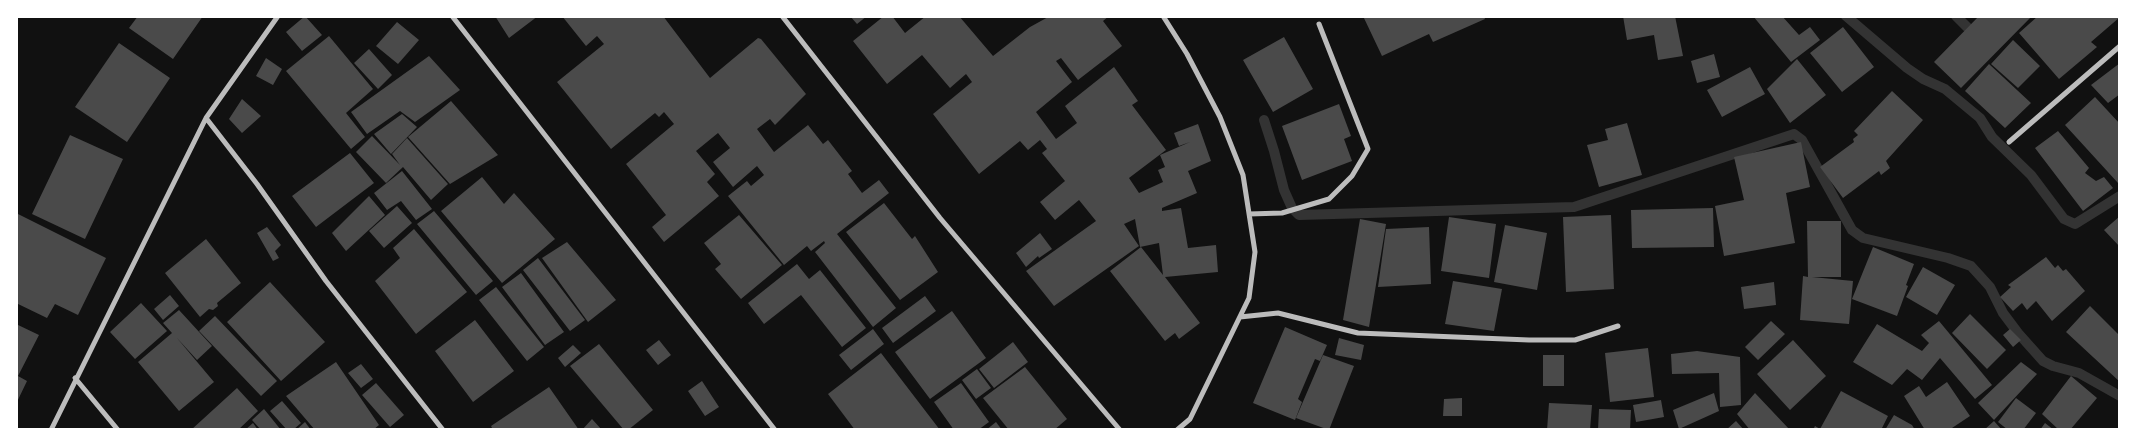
<!DOCTYPE html>
<html>
<head>
<meta charset="utf-8">
<style>
	body { margin:0 }
	#map { position:relative; width:2136px; height:446px; overflow:hidden; background:#111; font-family:Lora,serif }
	canvas { display:block }
	.frame { position:absolute; inset:0; border:18px solid #fff; pointer-events:none }
</style>
</head>
<body>
<div id="map">
<canvas width="2136" height="446"></canvas>
<div class="frame"></div>
</div>
<script>
const ctx = document.querySelector('canvas').getContext('2d');
ctx.lineJoin = 'round';
const shape = rows => new Path2D(rows.map(r => 'M' + r).join(''));
function trace(path, color, width, dash) { ctx.strokeStyle = color; ctx.lineWidth = width; ctx.lineCap = dash ? 'butt' : 'round'; ctx.setLineDash(dash || []); ctx.stroke(path); }
function fill(path, color) { ctx.fillStyle = color; ctx.fill(path, 'evenodd'); }
trace(shape([
	[1846,16,1907,68,1923,79,1945,89,1980,118,1992,137,2031,175,2064,219,2075,224,2120,196],
	[1956,16,1968,28],
	[1264,120,1274,151,1284,190,1292,208,1299,215,1574,207,1794,134,1802,140,1852,230,1863,238,1948,258,1971,266,1990,287,2003,313,2018,333,2043,361,2053,366,2079,373,2120,396]
]), '#333', 10);
fill(shape([
	[138,16,203,16,173,59,129,28],
	[305,16,322,35,302,51,286,32],
	[495,16,538,16,509,38],
	[562,16,663,16,710,78,758,38,761,39,806,94,775,125,770,119,757,129,774,152,808,125,823,144,828,140,852,171,848,174,862,193,879,180,889,193,837,234,896,308,873,327,815,252,825,243,824,241,811,251,807,246,784,265,728,196,747,181,751,186,764,175,757,166,733,187,713,162,730,148,718,133,696,151,715,174,707,182,719,196,664,242,652,227,666,215,626,164,674,124,664,112,659,117,655,113,611,149,557,82,604,44,597,36,586,46],
	[850,16,867,16,857,24],
	[884,16,892,16,905,33,926,16,959,16,993,56,1030,27,1050,16,1109,16,1103,21,1122,46,1078,80,1061,58,1056,61,1072,82,1036,112,1056,139,1077,123,1065,106,1114,67,1138,101,1132,105,1166,150,1129,178,1139,193,1163,182,1158,170,1165,167,1160,155,1190,142,1179,146,1174,133,1198,124,1211,161,1188,171,1197,193,1162,208,1162,211,1181,208,1188,248,1216,245,1218,272,1165,277,1200,323,1179,339,1175,333,1165,341,1110,271,1141,247,1163,275,1159,243,1140,247,1135,219,1124,224,1139,246,1054,306,1026,271,1096,221,1079,200,1055,220,1040,202,1065,181,1042,153,1047,149,1040,140,1028,150,1020,141,979,174,933,114,972,82,966,74,950,88,922,55,887,84,853,41],
	[1363,16,1484,16,1485,19,1433,42,1429,34,1382,56],
	[1623,16,1675,16,1683,56,1658,60,1654,35,1627,40],
	[1753,16,1782,16,1799,35,1810,27,1820,40,1791,62],
	[1979,16,2032,16,1961,88,1934,62],
	[2038,16,2120,16,2120,17,2091,42,2097,47,2059,79,2019,33],
	[397,22,419,40,398,64,376,46],
	[1843,27,1874,67,1842,92,1810,53],
	[329,36,373,89,346,113,365,137,351,149,286,71],
	[1284,37,1313,89,1273,112,1243,60],
	[2013,40,2040,66,2018,88,1991,64],
	[119,43,170,78,127,142,75,107],
	[369,49,392,75,378,89,354,63],
	[1714,54,1720,77,1697,83,1691,61],
	[429,56,460,90,415,122,400,111,367,134,351,112],
	[266,58,282,69,273,85,256,76],
	[1797,59,1826,95,1790,123,1767,89],
	[2120,63,2120,94,2108,103,2091,85],
	[1989,64,2031,103,2005,128,1965,91],
	[1750,67,1765,94,1722,117,1707,90],
	[1892,91,1923,120,1886,161,1890,168,1881,175,1879,171,1843,198,1820,167,1854,142,1853,139,1858,135,1854,131],
	[2095,97,2120,124,2120,181,2118,183,2065,125],
	[242,99,261,116,242,133,229,119],
	[451,101,498,155,450,184,408,137],
	[1339,104,1351,136,1344,139,1352,161,1302,180,1282,126],
	[402,114,417,127,391,154,374,134],
	[1627,123,1642,175,1599,187,1587,145,1608,140,1605,129],
	[2058,131,2089,168,2085,173,2096,181,2104,177,2113,188,2083,211,2035,148],
	[70,135,123,159,85,239,32,214],
	[372,136,400,165,392,154,407,138,448,184,431,200,403,167,386,183,356,152],
	[1801,142,1810,187,1786,193,1795,243,1724,256,1715,206,1744,200,1734,157],
	[350,153,374,183,316,227,292,196],
	[402,171,432,209,416,220,401,201,387,210,374,193],
	[482,177,504,204,514,193,555,239,502,283,441,211],
	[369,196,385,215,346,251,332,233],
	[884,203,912,239,915,236,938,272,900,300,846,232],
	[397,206,412,223,384,248,369,231],
	[1713,208,1714,247,1632,248,1631,210],
	[434,211,493,281,476,295,417,224],
	[16,213,106,258,78,315,55,304,47,318,16,303],
	[739,215,782,265,741,299,715,269,721,264,704,243],
	[1611,215,1614,289,1566,292,1563,217],
	[2120,216,2120,247,2104,230],
	[1449,217,1496,224,1489,278,1441,271],
	[1360,219,1386,224,1369,327,1343,320],
	[1807,221,1841,221,1841,277,1812,277,1853,281,1849,324,1800,320,1803,276,1808,277],
	[1505,225,1547,233,1537,290,1494,282],
	[267,227,281,245,275,251,279,258,273,261,257,233],
	[1429,227,1431,284,1378,287,1386,229],
	[414,229,467,292,416,334,375,281,400,258,393,248],
	[1040,233,1052,249,1039,258,1038,256,1026,267,1016,253],
	[206,239,241,283,217,303,218,306,213,310,209,309,200,317,165,273],
	[567,242,616,300,588,322,542,258],
	[1873,247,1914,264,1906,285,1908,286,1897,316,1852,299],
	[2046,257,2055,268,2058,265,2063,271,2066,269,2085,291,2052,321,2036,301,2027,310,2022,303,2013,311,2000,297,2011,287,2008,285],
	[538,258,585,320,570,331,523,270],
	[797,264,809,279,820,270,866,328,842,347,801,295,764,324,748,303],
	[1923,267,1955,285,1937,315,1906,297],
	[521,273,564,332,545,345,502,287],
	[1453,281,1502,289,1494,331,1445,324],
	[270,282,325,342,281,381,227,322],
	[1774,282,1776,305,1744,309,1741,287],
	[496,287,544,347,527,361,479,300],
	[170,295,179,306,163,320,154,309],
	[925,296,936,311,893,343,882,328],
	[141,303,167,331,135,359,110,332],
	[2090,306,2120,336,2120,382,2066,332],
	[179,310,212,346,197,360,177,338,214,382,179,411,138,362,172,333,163,323],
	[952,311,986,358,930,399,895,352],
	[1970,314,2006,350,1987,369,1952,333],
	[215,316,277,381,261,396,199,331],
	[475,320,514,371,473,402,435,351],
	[1771,321,1785,334,1758,360,1745,347],
	[1939,321,1992,385,1975,399,1940,358,1922,380,1907,369,1892,385,1853,362,1877,324,1922,351,1929,343,1921,335],
	[16,324,39,335,18,376,27,381,16,404],
	[1285,327,1327,345,1320,361,1315,359,1298,399,1302,402,1295,420,1253,403],
	[873,329,884,344,851,370,839,355],
	[2010,329,2021,340,2013,347,2003,335],
	[1339,338,1364,345,1361,360,1335,355],
	[659,340,671,355,658,365,646,350],
	[1793,340,1826,376,1790,410,1757,374],
	[1013,342,1028,362,994,388,979,369],
	[599,344,653,410,628,430,624,430,570,366],
	[573,345,581,353,565,367,558,358],
	[1648,348,1654,397,1610,402,1605,353],
	[1697,351,1740,357,1741,405,1720,407,1719,373,1672,374,1671,354],
	[881,353,940,430,855,430,828,394],
	[1323,355,1354,366,1329,430,1296,418],
	[1543,355,1564,355,1564,386,1543,386],
	[336,362,379,425,373,430,315,430,286,396],
	[2021,362,2037,374,1994,420,1978,403],
	[361,364,373,379,361,388,348,373],
	[1025,367,1067,419,1054,430,1009,430,983,398],
	[977,369,991,388,976,399,962,380],
	[2071,376,2097,398,2070,430,2059,430,2042,414],
	[702,381,719,407,705,416,688,391],
	[1947,382,1970,416,1949,430,1925,430,1904,396,1919,386,1926,397],
	[376,383,404,415,390,427,362,395],
	[961,383,989,422,978,430,954,430,934,402],
	[549,387,579,430,493,430,491,426],
	[237,388,258,411,238,430,191,430],
	[1841,391,1888,416,1881,430,1813,430,1815,426,1820,429],
	[1714,393,1719,411,1679,429,1673,410],
	[1755,393,1790,430,1750,430,1737,414],
	[1462,398,1462,416,1443,416,1444,399],
	[2016,398,2036,413,2023,430,2008,430,1998,422],
	[1661,400,1664,417,1636,422,1633,405],
	[282,401,301,423,293,430,287,430,270,411],
	[1549,403,1592,405,1590,430,1547,430],
	[264,409,281,430,261,430,252,420],
	[1599,409,1631,410,1630,430,1598,430],
	[1894,415,1912,425,1915,430,1885,430],
	[592,419,602,430,582,430],
	[1736,421,1744,430,1726,430],
	[1994,421,2002,430,1984,430],
	[305,422,311,430,296,430],
	[996,422,1002,430,986,430],
	[253,423,258,430,245,430],
	[2045,423,2054,430,2040,430]
]), '#4a4a4a');
trace(shape([
	[452,16,775,430],
	[782,16,940,218,1120,430],
	[1163,16,1187,54,1220,117,1243,175,1255,252,1249,298,1190,419,1177,430],
	[206,118,257,184,326,281,443,430],
	[2009,142,2120,46],
	[1249,214,1282,213,1329,199,1352,176,1368,149,1319,24],
	[1240,317,1278,313,1358,333,1529,340,1575,340,1618,326],
	[75,378,118,430],
	[51,430,206,118,278,16]
]), '#bcbcbc', 5);
</script>
</body>
</html>
